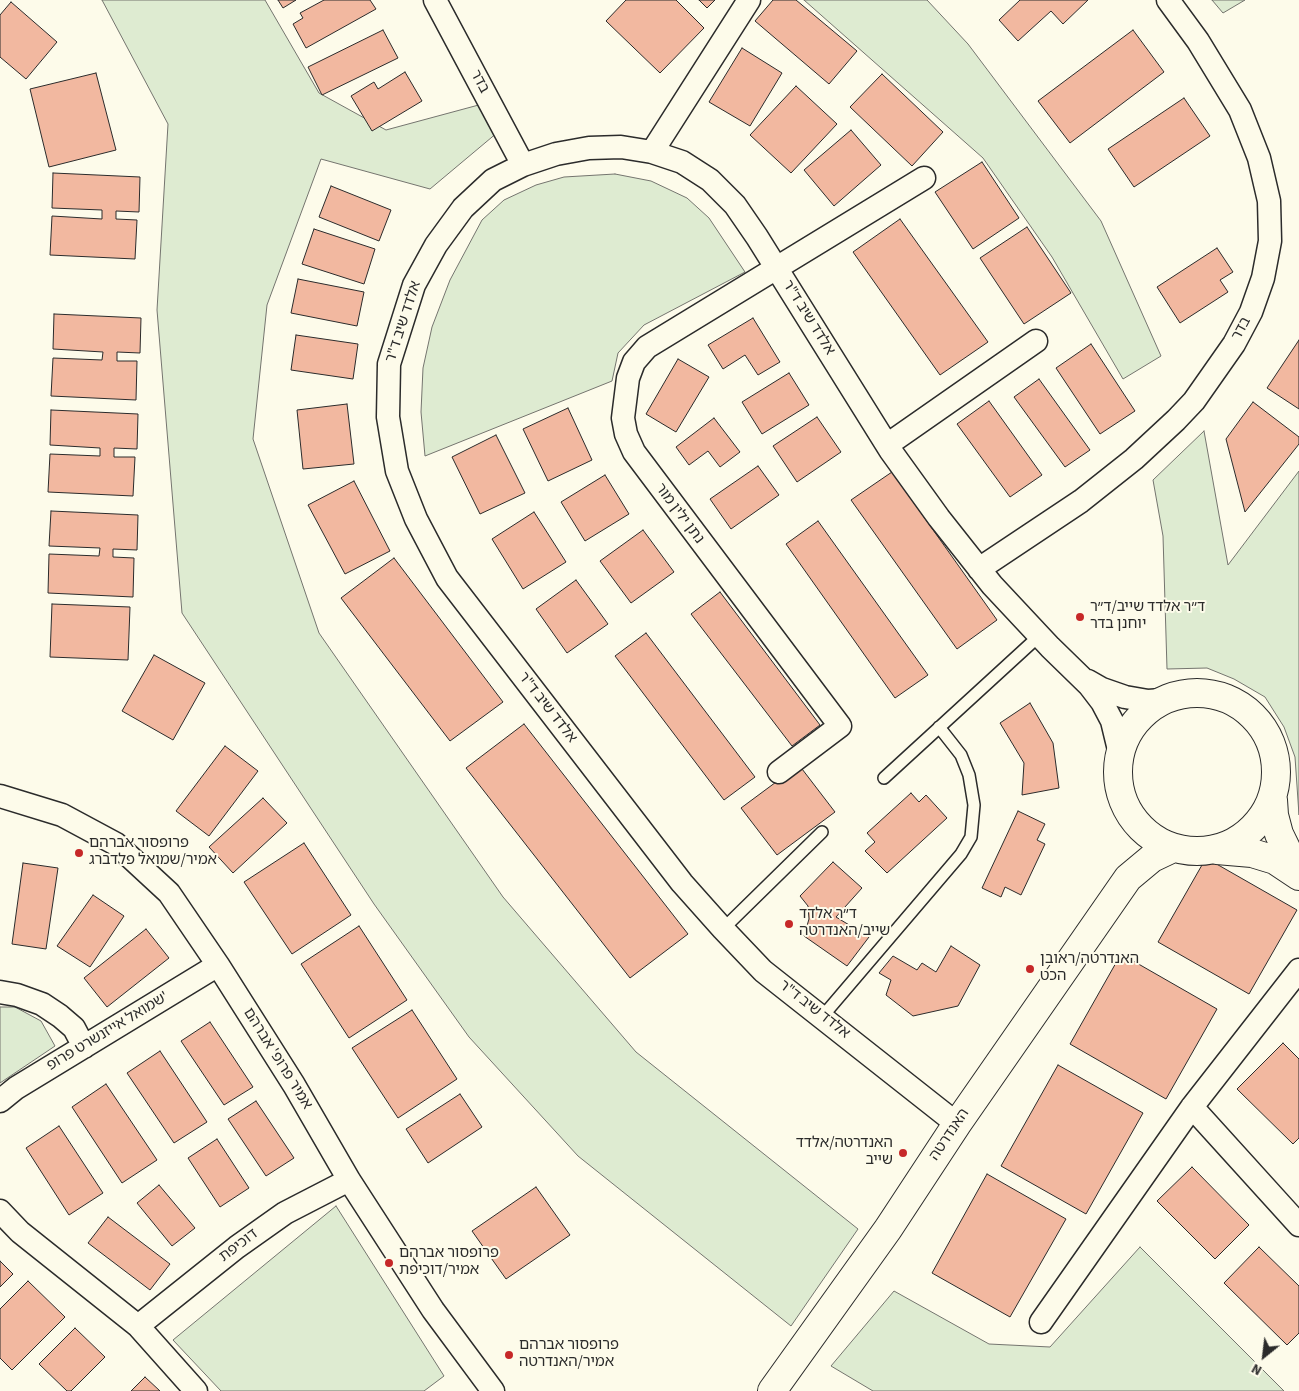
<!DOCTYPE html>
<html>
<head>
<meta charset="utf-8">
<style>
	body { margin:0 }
	#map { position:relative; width:1299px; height:1391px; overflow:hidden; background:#fdfbea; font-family:"Source Sans 3",sans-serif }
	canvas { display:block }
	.north { position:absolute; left:1239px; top:1331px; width:50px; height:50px; -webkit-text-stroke:4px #fdfbea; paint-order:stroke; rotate:209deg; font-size:14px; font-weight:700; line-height:20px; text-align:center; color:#2b2b2b }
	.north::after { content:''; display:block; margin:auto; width:18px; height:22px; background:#2b2b2b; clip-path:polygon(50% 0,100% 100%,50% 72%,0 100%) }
</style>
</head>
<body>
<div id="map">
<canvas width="1299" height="1391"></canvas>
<div class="north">N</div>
</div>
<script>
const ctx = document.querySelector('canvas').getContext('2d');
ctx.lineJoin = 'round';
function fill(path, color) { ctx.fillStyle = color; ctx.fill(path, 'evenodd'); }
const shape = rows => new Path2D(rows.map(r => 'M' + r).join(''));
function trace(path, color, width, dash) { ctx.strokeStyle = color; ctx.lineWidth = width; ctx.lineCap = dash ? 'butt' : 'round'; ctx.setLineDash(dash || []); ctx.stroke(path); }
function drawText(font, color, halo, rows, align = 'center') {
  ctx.font = font + ' "Source Sans 3","Noto Sans Hebrew",sans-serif'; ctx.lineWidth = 4; ctx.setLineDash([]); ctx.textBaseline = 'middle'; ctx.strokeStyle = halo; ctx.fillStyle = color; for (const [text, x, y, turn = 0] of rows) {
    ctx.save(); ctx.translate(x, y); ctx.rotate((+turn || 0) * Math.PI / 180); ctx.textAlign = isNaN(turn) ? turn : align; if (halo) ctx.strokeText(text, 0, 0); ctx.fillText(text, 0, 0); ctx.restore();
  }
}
const green = shape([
	[102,0,265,0,319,93,386,130,486,103,504,127,430,189,321,159,267,305,253,439,319,633,503,897,636,1052,858,1229,791,1326,578,1156,469,1037,374,904,182,613,157,310,168,124,102,0],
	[804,0,927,0,968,44,1101,221,1161,356,1123,379,1052,257,983,158,804,0],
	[1212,0,1245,0,1223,13,1212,0],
	[615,174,651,181,687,198,709,218,745,272,644,325,618,353,612,381,425,456,421,412,423,368,432,327,450,280,482,220,504,200,536,185,564,177,615,174],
	[1204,431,1228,565,1299,471,1299,815,1295,757,1284,727,1265,697,1234,679,1207,668,1167,669,1163,536,1153,480,1204,431],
	[0,1007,15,1007,41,1021,55,1046,0,1083,0,1007],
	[336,1206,444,1376,424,1391,221,1391,173,1340,336,1206],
	[1140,1247,1284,1391,873,1391,831,1366,894,1291,989,1344,1050,1347,1140,1247]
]);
fill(green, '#deebd1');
trace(green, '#74746e', 1);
const building = shape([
	[278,0,296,0,283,8,278,0],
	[324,0,370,0,376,9,306,48,293,24,303,18,300,13,324,0],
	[626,0,676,0,704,28,660,73,606,21,626,0],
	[699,0,715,0,707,8,699,0],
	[773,0,796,0,857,51,829,84,755,21,773,0],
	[1020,0,1088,0,1063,24,1051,11,1018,41,999,20,1020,0],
	[11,2,57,42,26,79,0,57,0,15,11,2],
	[383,30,398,58,322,95,308,67,383,30],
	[1133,30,1164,72,1070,143,1038,101,1133,30],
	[742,48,782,73,750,126,709,102,742,48],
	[405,72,422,101,372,131,351,96,374,82,378,89,405,72],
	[96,73,116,150,49,167,30,89,96,73],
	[882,74,943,132,912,166,850,107,882,74],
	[796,86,837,124,791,173,750,135,796,86],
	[1184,98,1210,136,1134,187,1108,149,1184,98],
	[851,130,881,165,834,206,804,170,851,130],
	[982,162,1019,218,973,249,935,192,982,162],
	[53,173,140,177,139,212,116,211,116,219,137,220,135,259,50,255,52,216,102,219,102,210,52,208,53,173],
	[331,186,391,210,379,241,319,217,331,186],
	[900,219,988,342,940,375,853,252,900,219],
	[1027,227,1071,293,1024,324,980,258,1027,227],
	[314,229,375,249,364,284,302,264,314,229],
	[1217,248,1233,272,1220,280,1228,292,1180,323,1157,287,1217,248],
	[298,279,364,292,357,326,291,313,298,279],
	[54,314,141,318,140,353,117,352,117,361,137,361,136,400,51,396,53,358,102,360,103,352,53,349,54,314],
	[753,318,780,362,758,375,745,355,723,369,708,345,753,318],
	[296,335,358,344,353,379,291,370,296,335],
	[1299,340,1299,409,1267,388,1299,340],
	[1091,344,1135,411,1100,434,1056,368,1091,344],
	[678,359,709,377,676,432,646,414,678,359],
	[789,373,809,405,762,434,742,402,789,373],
	[1039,379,1090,450,1065,467,1014,397,1039,379],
	[989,401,1042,475,1010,497,957,424,989,401],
	[1253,402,1299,437,1299,444,1245,512,1226,439,1253,402],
	[347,404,354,464,303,469,297,410,347,404],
	[568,408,592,460,548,481,523,429,568,408],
	[51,410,138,414,137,449,114,448,114,457,135,457,133,496,48,492,50,454,100,456,100,448,50,445,51,410],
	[817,417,841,452,797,482,773,446,817,417],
	[714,418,740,452,720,467,708,451,689,465,676,447,714,418],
	[496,435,525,493,480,514,452,457,496,435],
	[758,466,779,495,731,529,710,499,758,466],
	[892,472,997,620,957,649,851,500,892,472],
	[605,475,629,514,585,541,561,502,605,475],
	[354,481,390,551,345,574,308,505,354,481],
	[51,511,138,515,137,550,113,549,113,557,134,558,133,597,48,593,49,554,99,556,100,548,49,546,51,511],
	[534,512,566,562,523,589,492,539,534,512],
	[818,521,928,675,895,698,786,544,818,521],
	[643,530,674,572,631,603,600,561,643,530],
	[394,558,503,702,450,741,341,598,394,558],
	[576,580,608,624,567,653,536,609,576,580],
	[720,592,820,725,792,746,691,614,720,592],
	[52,604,130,607,128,660,50,657,52,604],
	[646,633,755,777,724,800,615,656,646,633],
	[154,655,205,683,173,740,122,711,154,655],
	[1030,703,1053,743,1059,788,1022,795,1024,763,1000,723,1030,703],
	[524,724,688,934,630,978,466,768,524,724],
	[225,746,258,771,209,836,176,811,225,746],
	[799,765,835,812,777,855,741,808,799,765],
	[911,793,919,802,926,795,947,818,887,873,865,851,875,842,867,833,911,793],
	[263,798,287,823,233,873,209,847,263,798],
	[1018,811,1045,824,1037,840,1045,844,1021,895,1005,887,1001,897,982,888,1018,811],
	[304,843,351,915,292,954,244,882,304,843],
	[1206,858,1297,910,1249,994,1158,942,1206,858],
	[833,862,862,888,836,917,869,937,847,966,804,936,809,919,808,906,800,896,833,862],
	[23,863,58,868,46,949,12,944,23,863],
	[93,895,124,916,90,967,57,946,93,895],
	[359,926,407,1000,349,1038,301,964,359,926],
	[146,929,169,958,107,1007,84,978,146,929],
	[951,946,980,965,958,1006,913,1016,886,995,891,980,879,973,893,956,917,970,922,963,936,972,951,946],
	[1121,954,1217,1009,1166,1099,1070,1044,1121,954],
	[412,1010,457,1079,398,1118,352,1048,412,1010],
	[210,1022,253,1087,224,1105,181,1041,210,1022],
	[1283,1043,1299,1059,1299,1138,1293,1144,1237,1089,1283,1043],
	[160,1051,207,1122,174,1143,127,1073,160,1051],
	[1058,1065,1143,1113,1086,1214,1001,1166,1058,1065],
	[106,1084,157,1160,122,1183,72,1107,106,1084],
	[460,1094,482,1127,428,1163,406,1129,460,1094],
	[256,1101,294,1158,266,1176,228,1119,256,1101],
	[59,1126,103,1193,69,1215,26,1148,59,1126],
	[217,1139,249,1188,220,1207,188,1158,217,1139],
	[1192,1167,1249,1225,1215,1259,1157,1201,1192,1167],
	[987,1174,1066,1219,1010,1317,932,1273,987,1174],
	[159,1185,195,1228,172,1246,137,1203,159,1185],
	[536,1187,570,1235,506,1279,472,1231,536,1187],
	[108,1217,170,1264,150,1290,88,1243,108,1217],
	[1259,1247,1299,1286,1299,1333,1287,1345,1224,1283,1259,1247],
	[0,1261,13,1274,0,1287,0,1261],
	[28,1281,65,1317,12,1370,0,1358,0,1309,28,1281],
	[75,1328,105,1357,71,1391,67,1391,39,1364,75,1328],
	[145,1377,160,1391,131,1391,145,1377]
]);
fill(building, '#f2b8a0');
trace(building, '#2b2b2b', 1);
const lane = shape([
	[884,778,1039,636],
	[723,929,822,832],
	[822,1017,961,854,971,837,974,805,969,775,961,755,939,727]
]);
const street = shape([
	[435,0,523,165],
	[652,152,749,0],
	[887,445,1036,341],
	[979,569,1081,501,1134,459,1176,420,1194,401,1234,344,1251,312,1263,278,1270,241,1269,201,1259,158,1240,110,1198,41,1168,0],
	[1088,681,1102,689,1125,697,1148,701,1162,700],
	[779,772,840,726,634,452,626,434,623,418,628,378,634,362,647,347,924,178],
	[0,796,62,815,116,844,169,893,218,965,294,1085,349,1180,433,1310,493,1391],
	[0,992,17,995,42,1004,60,1016,74,1028,84,1047],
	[0,1101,16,1088,218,965],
	[1192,1107,1299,1225],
	[957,1124,763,971,723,929,682,883,447,578,416,519,397,471,388,417,389,364,414,285,436,245,463,208,493,180,523,165,556,154,589,148,621,147,652,152,682,162,710,180,735,205,757,237,890,450,939,518,992,585,1050,647,1089,685,1102,702,1112,721,1120,754],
	[0,1211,20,1232,138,1326,196,1391],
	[1041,1322,1192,1107,1299,970],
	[138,1326,237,1247,285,1213,349,1180]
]);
const secondary = shape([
	'1118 772a79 79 0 1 1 158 0a79 79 0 1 1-158 0Z',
	[1273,800,1274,815,1279,834,1299,875],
	[1217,850,1252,853,1275,860,1299,876],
	[772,1391,888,1229,957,1124,1128,878,1152,858,1173,848]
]);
trace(lane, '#2b2b2b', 14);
trace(street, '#2b2b2b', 25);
trace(secondary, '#2b2b2b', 30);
trace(lane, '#fdfbea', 11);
trace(street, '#fdfbea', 22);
trace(secondary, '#fdfbea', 28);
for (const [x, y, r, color] of [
	[1080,617,5,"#c62828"],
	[79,853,5,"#c62828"],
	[789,924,5,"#c62828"],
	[1030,969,5,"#c62828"],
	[903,1153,5,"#c62828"],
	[389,1263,5,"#c62828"],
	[509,1355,5,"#c62828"]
]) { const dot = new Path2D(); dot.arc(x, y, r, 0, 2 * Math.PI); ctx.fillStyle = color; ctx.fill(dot); trace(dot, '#fdfbea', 2); }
drawText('15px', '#2b2b2b', '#fdfbea', [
	["בדר",479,82,62],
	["אלדד שיב ד\"ר",808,318,58],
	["אלדד שיב ד\"ר",404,322,-72],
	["בדר",1242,329,-62],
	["נתן ילין מור",679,514,53],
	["אלדד שיב ד\"ר",547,708,52],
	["אלדד שיב ד\"ר",814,1010,38],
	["שמואל אייזנשרט פרופ'",108,1032,-31],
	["אמיר פרופ' אברהם",277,1059,58],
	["האנדרטה",950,1135,-56],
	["דוכיפת",239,1246,-37]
]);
drawText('15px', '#2b2b2b', '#fdfbea', [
	["ד״ר אלדד שייב/ד״ר",1090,608],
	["יוחנן בדר",1090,625],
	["פרופסור אברהם",89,844],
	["אמיר/שמואל פלדברג",89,861],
	["ד״ר אלדד",799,915],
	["שייב/האנדרטה",799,932],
	["האנדרטה/ראובן",1040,960],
	["הכט",1040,977],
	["האנדרטה/אלדד",893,1144,"right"],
	["שייב",893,1161,"right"],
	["פרופסור אברהם",399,1254],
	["אמיר/דוכיפת",399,1271],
	["פרופסור אברהם",519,1346],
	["אמיר/האנדרטה",519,1363]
], 'left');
</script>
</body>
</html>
